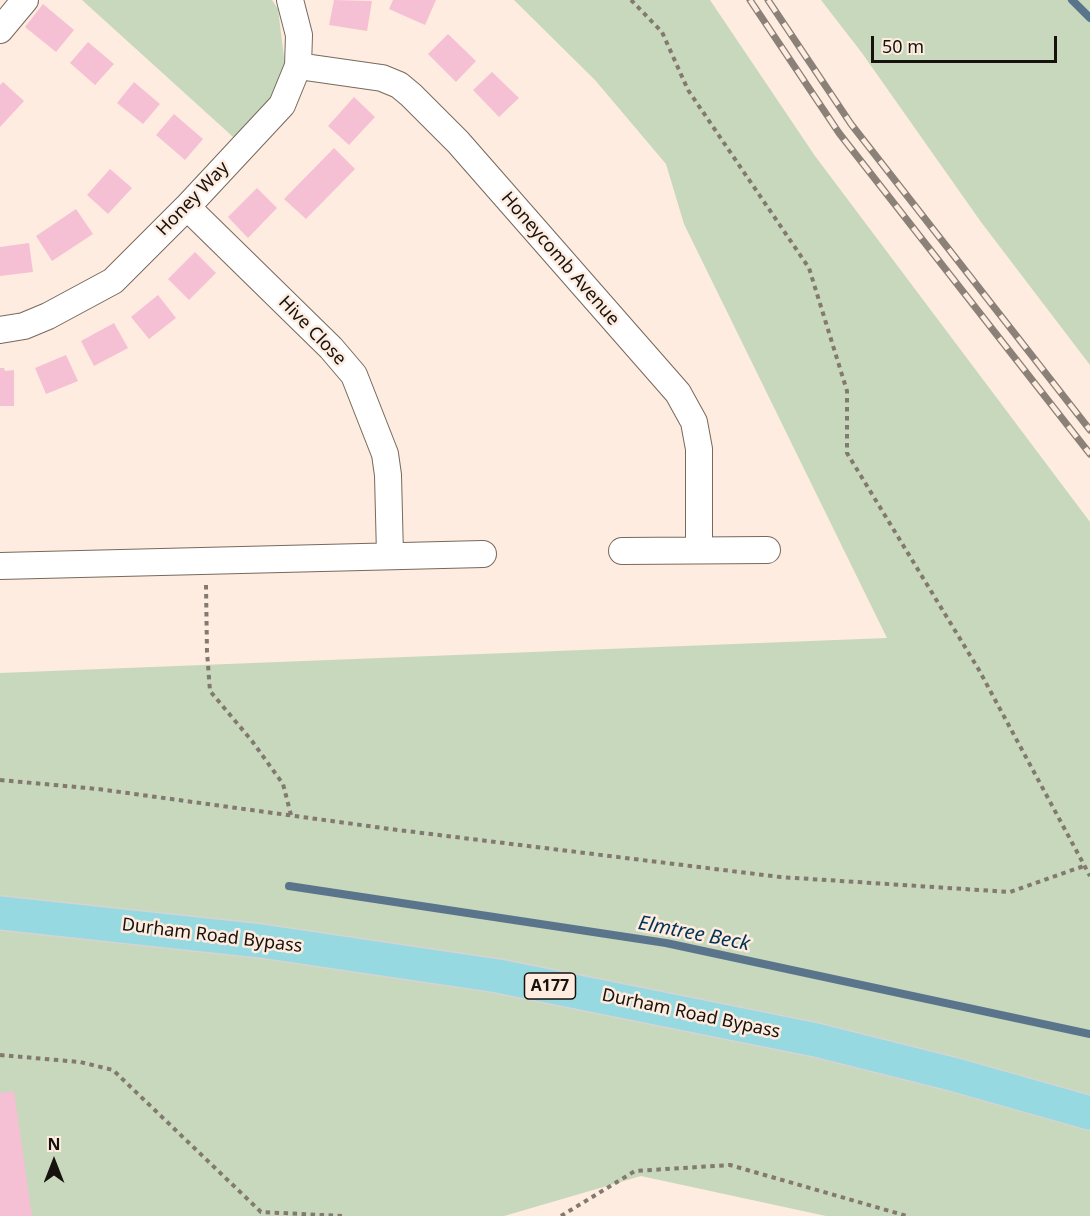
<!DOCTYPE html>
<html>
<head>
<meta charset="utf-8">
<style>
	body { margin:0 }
	#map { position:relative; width:1090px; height:1216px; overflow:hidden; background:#fdecdf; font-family:"Noto Sans",sans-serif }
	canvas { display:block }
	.north { position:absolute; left:24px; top:1132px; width:60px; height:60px; -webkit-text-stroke:4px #fdecdf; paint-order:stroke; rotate:0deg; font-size:16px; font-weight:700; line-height:24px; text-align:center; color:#17120d }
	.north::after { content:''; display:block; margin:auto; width:21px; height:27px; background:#17120d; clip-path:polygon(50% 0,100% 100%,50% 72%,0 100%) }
	.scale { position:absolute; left:871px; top:36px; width:186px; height:27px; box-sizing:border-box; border:3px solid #17120d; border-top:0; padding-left:8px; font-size:18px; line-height:21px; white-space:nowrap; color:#17120d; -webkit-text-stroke:4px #fdecdf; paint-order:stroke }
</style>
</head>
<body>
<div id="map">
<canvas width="1090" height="1216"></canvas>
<div class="north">N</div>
<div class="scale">50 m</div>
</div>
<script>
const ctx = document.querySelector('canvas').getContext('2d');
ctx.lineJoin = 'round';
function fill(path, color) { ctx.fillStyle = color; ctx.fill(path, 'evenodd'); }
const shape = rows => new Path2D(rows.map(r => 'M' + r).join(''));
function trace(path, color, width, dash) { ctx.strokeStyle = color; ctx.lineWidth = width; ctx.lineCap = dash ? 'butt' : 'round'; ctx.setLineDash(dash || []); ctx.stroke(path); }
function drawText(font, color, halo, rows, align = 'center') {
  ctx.font = font + ' "Noto Sans",sans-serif'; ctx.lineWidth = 5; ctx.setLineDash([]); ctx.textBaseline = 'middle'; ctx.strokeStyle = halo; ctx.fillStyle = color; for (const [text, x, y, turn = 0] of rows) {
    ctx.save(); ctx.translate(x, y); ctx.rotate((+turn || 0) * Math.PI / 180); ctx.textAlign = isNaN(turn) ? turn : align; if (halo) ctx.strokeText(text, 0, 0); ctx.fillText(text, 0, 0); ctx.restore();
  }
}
fill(shape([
	[82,0,272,0,278,9,286,73,242,145],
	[514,0,710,0,815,156,1090,522,1090,1216,826,1216,641,1176,504,1216,0,1216,0,673,887,638,684,224,666,164,595,80],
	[821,0,1090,0,1090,365,981,222,862,53]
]), '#c7d8bc');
trace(shape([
	[1072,0,1090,18],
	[289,886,666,943,1090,1034]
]), '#5a758b', 8);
fill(shape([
	[334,0,372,1,367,31,329,25],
	[393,0,436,0,425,25,389,9],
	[43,4,74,30,56,52,25,27],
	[448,34,476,61,456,82,428,54],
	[88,42,114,64,95,85,70,63],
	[492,72,519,98,499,117,473,90],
	[3,82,24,101,0,127,0,85],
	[134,82,160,104,143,124,117,103],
	[354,97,375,117,349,145,328,126],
	[174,114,203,139,185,160,156,135],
	[334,148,355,169,306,219,284,199],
	[110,169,132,188,108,214,87,195],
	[257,188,277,208,248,238,228,217],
	[76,209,93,234,52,261,36,236],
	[29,243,33,272,0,276,0,247],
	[195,252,216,273,189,300,168,279],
	[158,295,176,318,149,339,131,317],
	[114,323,128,348,94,366,81,341],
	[66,355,78,381,46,394,35,368],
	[0,368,4,368,5,371,14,370,14,406,0,406],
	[14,1091,32,1216,0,1216,0,1093]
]), '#f6c0d4');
const minor = shape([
	[0,30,25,0],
	[298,66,382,78,399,85,411,95,458,142,678,393,694,422,699,449,699,550],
	[187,207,331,348,354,375,385,454,388,475,390,555],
	[0,330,24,326,48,316,113,281,187,207,282,105,298,66,299,35,290,0],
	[622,551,767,550],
	[0,566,483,554]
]);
const major = shape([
	[0,913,261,941,498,976,816,1040,952,1074,1090,1113]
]);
trace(minor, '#77695d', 28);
trace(major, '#d5d4d3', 36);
trace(shape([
	[631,0,662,32,688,90,809,268,847,391,847,453,979,670,1090,876],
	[206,585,207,652,210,691,252,741,283,784,291,815],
	[0,780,98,789,390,829,780,877,1010,892,1084,866],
	[0,1055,80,1062,113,1070,261,1212,342,1216],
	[561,1216,635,1171,730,1165,907,1216]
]), '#847970', 4, [4.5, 4.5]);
trace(minor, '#fff', 26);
trace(major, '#97d9e1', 33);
const rail = shape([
	[750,0,839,133,1090,454],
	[768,0,851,124,1090,430]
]);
trace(rail, '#8c8178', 7);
trace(rail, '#fdecdf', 4.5, [14]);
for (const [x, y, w] of [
	[550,986,51]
]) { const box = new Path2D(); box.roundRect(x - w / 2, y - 13, w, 26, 4.5); ctx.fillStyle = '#fdecdf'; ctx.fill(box); trace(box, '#17120d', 1.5); }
drawText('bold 16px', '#17120d', null, [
	["A177",550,986]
]);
drawText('18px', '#17120d', '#fdecdf', [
	["Honey Way",193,199,-46],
	["Honeycomb Avenue",560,259,49],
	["Hive Close",312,331,46],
	["Durham Road Bypass",212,936,7],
	["Durham Road Bypass",691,1014,12]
]);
drawText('italic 20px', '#003353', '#fdecdf', [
	["Elmtree Beck",694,934,11]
]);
</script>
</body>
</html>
